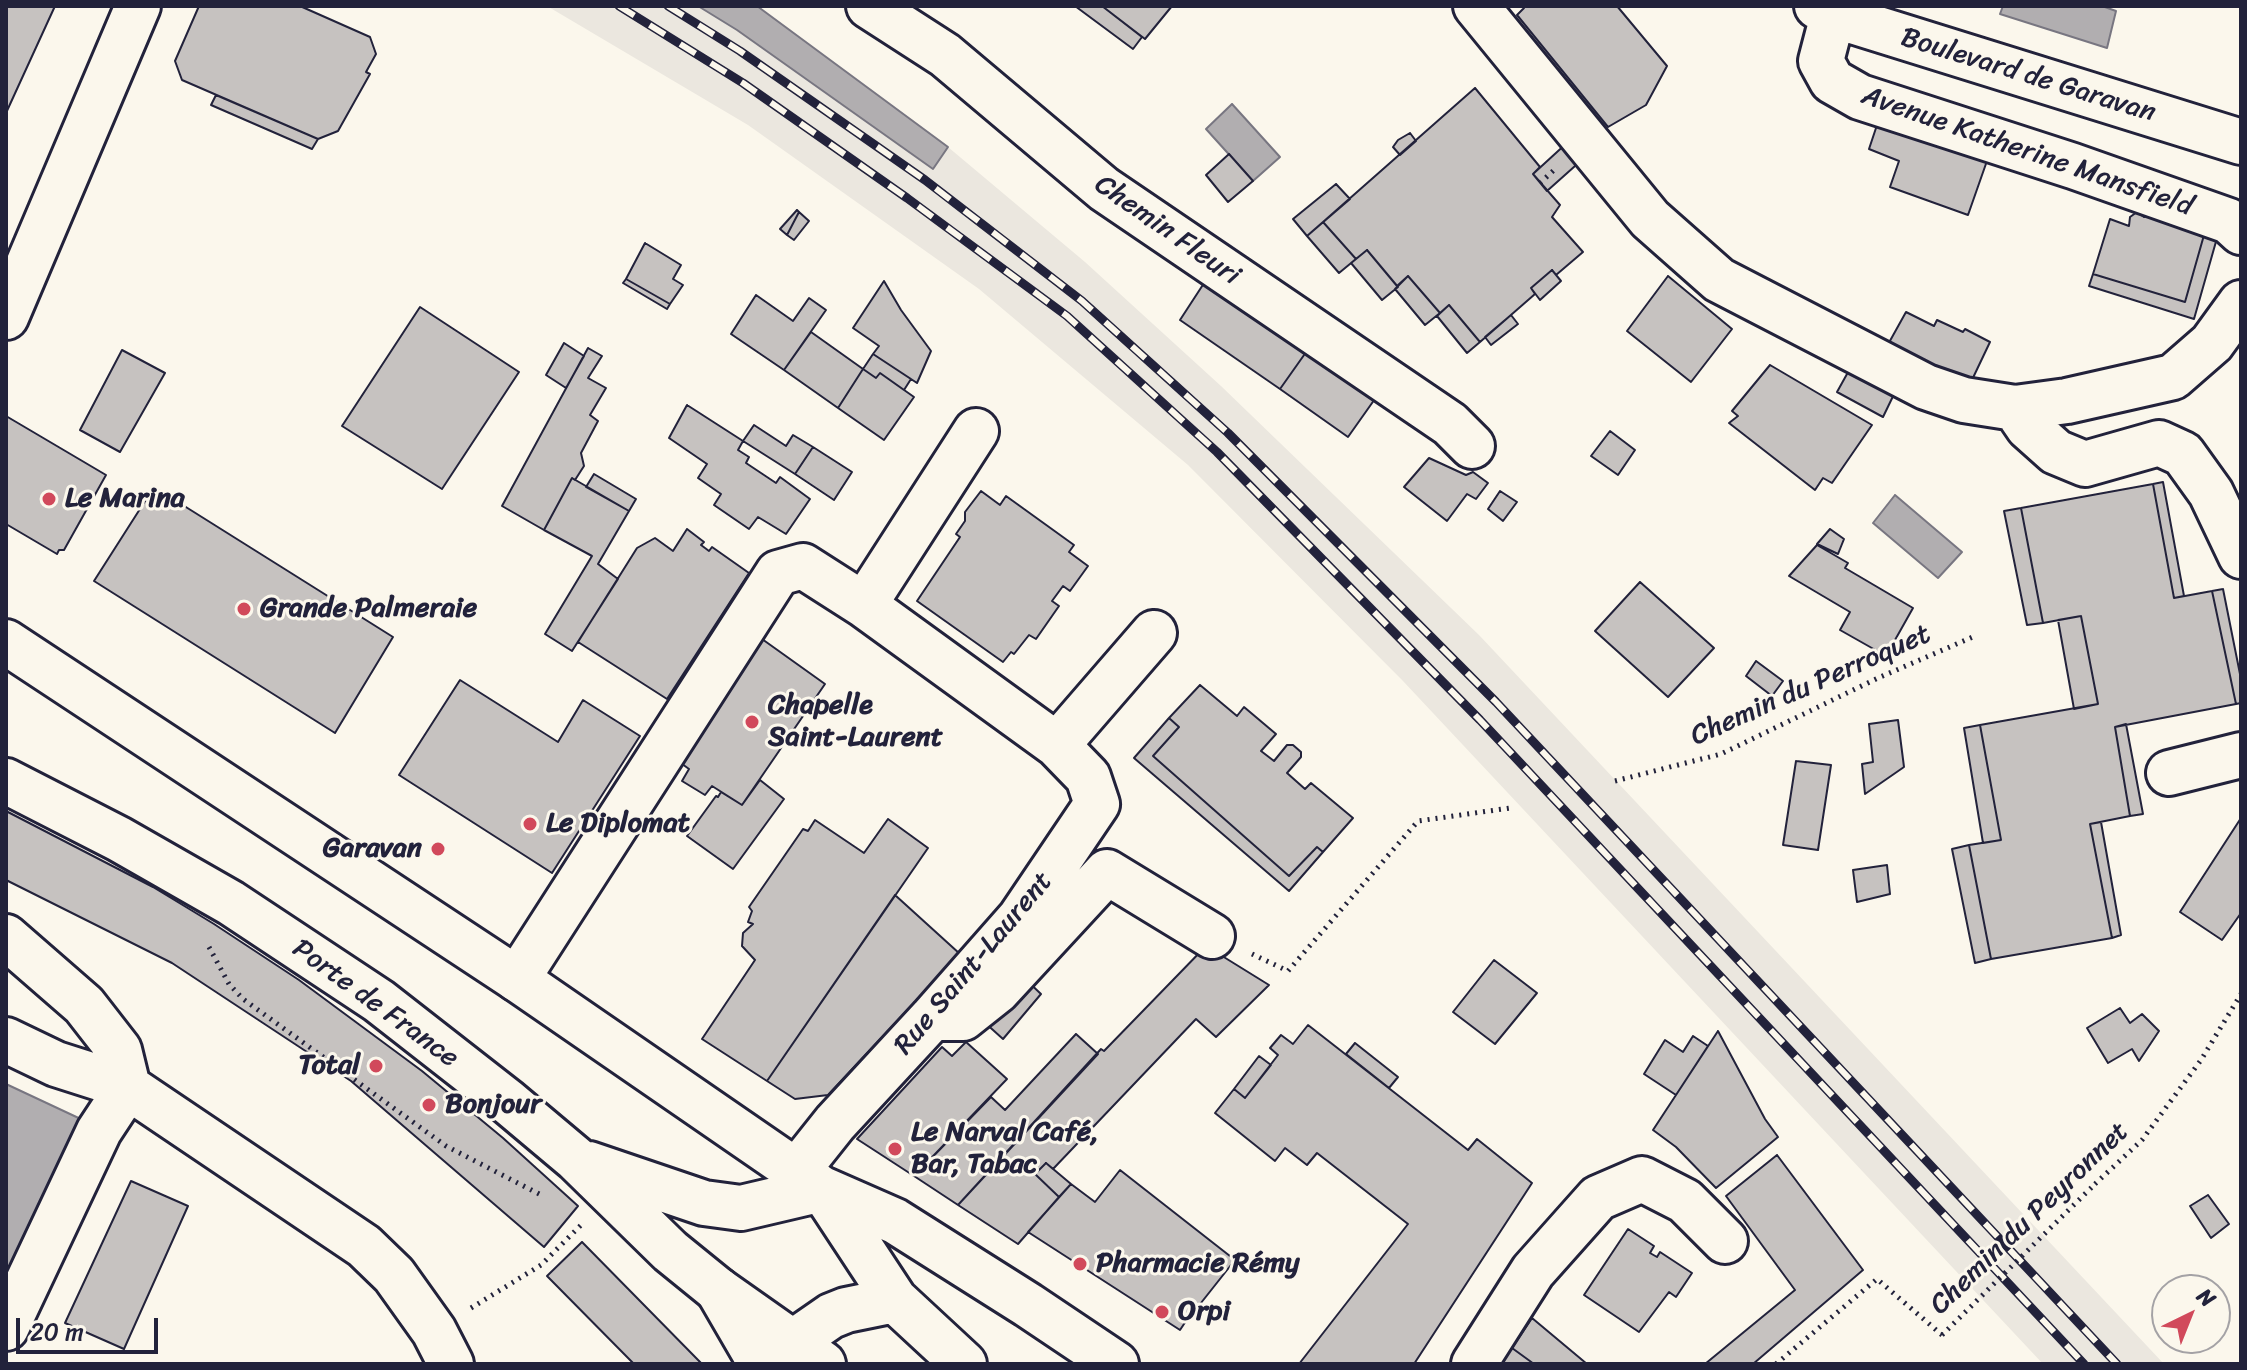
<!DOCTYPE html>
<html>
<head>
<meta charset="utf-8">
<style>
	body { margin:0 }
	#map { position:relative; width:2247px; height:1370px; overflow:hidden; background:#fbf7ec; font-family:Sriracha,sans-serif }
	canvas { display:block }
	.frame { position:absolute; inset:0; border:8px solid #22223b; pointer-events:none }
	.north { position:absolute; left:2151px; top:1274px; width:80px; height:80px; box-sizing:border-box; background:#fbf7ec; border:2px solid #a4a2a5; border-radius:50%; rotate:43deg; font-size:22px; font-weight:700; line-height:32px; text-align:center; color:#22223b }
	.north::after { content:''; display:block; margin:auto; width:28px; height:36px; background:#d1495b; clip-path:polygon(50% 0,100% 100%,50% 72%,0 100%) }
	.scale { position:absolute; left:16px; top:1318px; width:142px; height:36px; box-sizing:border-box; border:4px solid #22223b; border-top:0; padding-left:10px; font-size:24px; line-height:28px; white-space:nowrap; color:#22223b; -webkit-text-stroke:6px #fbf7ec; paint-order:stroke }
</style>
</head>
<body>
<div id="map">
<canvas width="2247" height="1370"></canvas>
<div class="frame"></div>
<div class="north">N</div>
<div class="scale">20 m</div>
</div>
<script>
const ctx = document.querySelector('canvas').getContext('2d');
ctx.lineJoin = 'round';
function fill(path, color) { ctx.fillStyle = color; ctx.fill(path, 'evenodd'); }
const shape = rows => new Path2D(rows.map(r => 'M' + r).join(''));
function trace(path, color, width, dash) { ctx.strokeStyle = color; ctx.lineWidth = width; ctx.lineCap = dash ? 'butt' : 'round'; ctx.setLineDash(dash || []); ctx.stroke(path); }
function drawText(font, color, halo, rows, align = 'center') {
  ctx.font = font + ' Sriracha,sans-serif'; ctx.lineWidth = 6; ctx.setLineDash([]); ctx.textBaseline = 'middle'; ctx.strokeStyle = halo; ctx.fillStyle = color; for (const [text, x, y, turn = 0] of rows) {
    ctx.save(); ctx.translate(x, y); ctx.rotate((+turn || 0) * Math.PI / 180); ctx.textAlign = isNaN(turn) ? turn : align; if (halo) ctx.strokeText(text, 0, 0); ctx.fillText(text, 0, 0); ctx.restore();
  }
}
fill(shape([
	[547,6,757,6,948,147,1085,262,1221,386,1479,635,2164,1364,2043,1364,1403,681,1188,465,979,289,748,125]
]), '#ebe7df');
const water = shape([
	[698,6,757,6,948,147,933,169,737,30,698,6],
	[2003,6,2102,6,2116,11,2107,48,2000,14,2003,6],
	[1232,104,1280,157,1253,181,1206,129,1232,104],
	[1895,495,1962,552,1938,578,1873,523,1895,495],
	[6,1084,85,1121,6,1288,6,1084]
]);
fill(water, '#b1aeb0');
trace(water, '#787681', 2);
const building = shape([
	[6,6,55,6,6,113,6,6],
	[199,6,300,6,370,37,376,54,366,72,370,74,338,131,318,139,182,80,175,61,199,6],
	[1075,6,1102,6,1142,37,1133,49,1075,6],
	[1102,6,1172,6,1145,39,1102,6],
	[1522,6,1617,6,1667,66,1646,105,1608,127,1517,15,1524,8,1522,6],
	[1475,88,1540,167,1533,174,1560,205,1552,217,1583,252,1556,275,1552,270,1531,288,1535,294,1480,342,1449,305,1440,313,1408,276,1397,286,1367,250,1356,259,1323,222,1475,88],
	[216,95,318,139,312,149,211,105,216,95],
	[1879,119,1988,158,1968,215,1890,187,1899,161,1869,149,1879,119],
	[1410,133,1416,141,1400,155,1393,147,1398,140,1410,133],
	[1569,141,1584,158,1547,191,1533,174,1569,141],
	[1229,154,1253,181,1228,202,1206,175,1229,154],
	[1336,184,1350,199,1307,236,1293,219,1336,184],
	[797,210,799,212,787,235,780,229,797,210],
	[799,212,809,221,794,240,787,235,799,212],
	[2137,212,2144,217,2154,212,2206,228,2185,302,2093,274,2110,219,2129,226,2130,217,2137,212],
	[1323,222,1356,259,1339,273,1307,236,1323,222],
	[2206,228,2219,231,2194,319,2089,286,2093,274,2185,302,2206,228],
	[645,243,681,265,673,279,683,285,670,304,626,279,645,243],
	[1367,250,1398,287,1382,300,1351,263,1367,250],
	[1552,270,1561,281,1540,300,1531,288,1552,270],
	[1408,276,1440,313,1425,325,1395,289,1408,276],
	[1668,276,1732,329,1691,382,1627,331,1668,276],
	[1208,277,1309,348,1280,389,1180,320,1208,277],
	[626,279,670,304,667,309,623,283,626,279],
	[884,281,901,310,931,351,917,383,873,354,879,346,853,328,884,281],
	[756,295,793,321,809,298,826,310,784,370,731,334,756,295],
	[1449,305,1480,342,1467,353,1437,316,1449,305],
	[420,307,519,372,442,489,342,426,420,307],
	[1906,312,1934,326,1937,320,1963,332,1965,329,1990,342,1971,382,1886,348,1906,312],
	[1511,315,1518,324,1491,345,1485,337,1511,315],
	[811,332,863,369,838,408,784,370,811,332],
	[564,343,584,356,566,388,546,375,564,343],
	[588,348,602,356,588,378,606,388,590,415,598,421,581,453,584,466,575,480,572,478,544,530,502,506,588,348],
	[1309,348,1377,396,1348,437,1280,389,1309,348],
	[122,350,165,373,120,452,80,430,122,350],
	[873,354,911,379,904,390,880,373,876,378,863,369,873,354],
	[1770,365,1872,425,1832,483,1823,478,1815,490,1729,423,1738,416,1732,411,1770,365],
	[1852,365,1897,388,1883,417,1837,392,1852,365],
	[863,369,876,378,880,373,914,397,884,440,838,408,863,369],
	[687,405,743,441,738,450,749,457,746,463,776,483,780,477,810,499,786,534,758,517,749,529,714,505,721,494,698,478,707,464,669,438,687,405],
	[6,416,106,475,64,550,59,550,57,554,6,524,6,416],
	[754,425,786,446,793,435,813,447,795,474,743,441,754,425],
	[1610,431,1635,450,1618,475,1591,456,1610,431],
	[813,447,852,472,834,500,795,474,813,447],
	[1429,458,1466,475,1473,472,1488,483,1476,499,1467,494,1447,521,1404,487,1429,458],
	[594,474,636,499,629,511,586,487,594,474],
	[572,478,629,511,598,564,618,579,572,651,545,634,592,556,544,530,572,478],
	[2163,482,2184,596,2174,598,2153,484,2163,482],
	[2153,484,2174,598,2212,591,2236,704,2115,727,2130,816,2090,824,2112,938,1991,959,1969,845,2001,840,1980,725,2098,704,2081,616,2043,623,2021,508,2153,484],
	[154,487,393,637,335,733,94,581,154,487],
	[981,491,1000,505,1006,496,1074,545,1069,552,1088,566,1070,591,1063,586,1052,601,1059,606,1036,639,1029,635,1014,654,1011,652,1003,662,917,601,960,537,956,534,965,521,965,512,981,491],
	[1500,491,1517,502,1503,521,1488,509,1500,491],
	[2021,508,2043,623,2027,625,2004,511,2021,508],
	[687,529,704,542,701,545,709,551,712,547,749,573,667,699,578,642,637,548,655,538,673,551,687,529],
	[1830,529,1844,539,1838,554,1817,544,1830,529],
	[1817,545,1848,563,1845,568,1913,608,1886,656,1840,630,1850,612,1789,576,1817,545],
	[1640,582,1714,648,1668,697,1595,631,1640,582],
	[2223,589,2241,679,2241,703,2236,704,2212,591,2223,589],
	[2081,616,2098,704,2074,709,2058,620,2081,616],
	[762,639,825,684,742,805,712,786,705,795,682,781,689,769,678,761,762,639],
	[1756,661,1783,681,1772,696,1746,676,1756,661],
	[460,680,558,742,583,700,640,736,552,873,399,775,460,680],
	[1200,685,1237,716,1244,707,1276,734,1261,751,1274,761,1287,745,1293,745,1301,752,1301,757,1287,773,1305,789,1311,783,1353,818,1323,852,1317,847,1289,876,1153,756,1179,727,1169,718,1200,685],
	[1169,718,1179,727,1153,756,1289,876,1317,847,1323,852,1289,891,1134,758,1169,718],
	[1898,720,1904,767,1865,794,1862,764,1873,762,1869,724,1898,720],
	[2126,724,2143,814,2130,816,2115,727,2126,724],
	[1980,725,2001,840,1983,843,1964,728,1980,725],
	[1796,761,1831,765,1818,850,1783,845,1796,761],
	[760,780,784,799,733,869,687,836,716,796,718,797,721,792,742,805,760,780],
	[6,811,153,887,214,924,299,980,422,1071,503,1138,578,1206,544,1247,351,1081,172,963,6,880,6,811],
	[2241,818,2241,913,2222,940,2180,912,2241,818],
	[888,819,928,848,767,1081,702,1039,755,960,742,946,743,933,753,924,748,922,752,911,749,907,803,829,808,831,815,820,864,853,888,819],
	[2101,822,2121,935,2112,938,2090,824,2101,822],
	[1969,845,1991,959,1975,963,1952,849,1969,845],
	[1887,865,1890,894,1857,902,1853,870,1887,865],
	[895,895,960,954,828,1095,795,1099,767,1081,895,895],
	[1206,946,1269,985,1216,1037,1196,1019,1053,1169,1046,1163,1035,1174,1059,1197,1018,1244,958,1205,1101,1049,1104,1051,1206,946],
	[1494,960,1537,993,1495,1044,1453,1012,1494,960],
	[1023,977,1041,994,1003,1039,983,1021,1023,977],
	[2120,1008,2130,1023,2142,1014,2159,1031,2139,1061,2132,1049,2108,1063,2087,1028,2120,1008],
	[1308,1025,1468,1150,1477,1139,1532,1183,1414,1364,1299,1364,1408,1224,1317,1153,1307,1165,1285,1148,1275,1161,1215,1113,1234,1089,1245,1098,1278,1055,1270,1048,1281,1035,1293,1044,1308,1025],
	[1718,1031,1765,1119,1778,1137,1716,1188,1676,1147,1653,1130,1718,1031],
	[1076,1034,1098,1054,958,1205,914,1176,991,1097,1005,1110,1076,1034],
	[1693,1036,1708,1046,1676,1095,1644,1074,1665,1040,1683,1052,1693,1036],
	[966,1042,1007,1079,914,1176,857,1139,942,1047,952,1056,966,1042],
	[1355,1043,1398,1077,1389,1088,1346,1054,1355,1043],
	[1259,1056,1271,1065,1245,1098,1234,1089,1259,1056],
	[1777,1155,1863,1270,1753,1364,1705,1364,1795,1290,1726,1196,1777,1155],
	[1046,1163,1071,1184,1059,1197,1035,1174,1046,1163],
	[1120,1170,1235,1260,1193,1313,1192,1312,1180,1330,1028,1232,1071,1184,1095,1202,1120,1170],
	[131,1181,188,1206,124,1349,65,1323,131,1181],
	[2208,1195,2229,1224,2211,1238,2190,1206,2208,1195],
	[1628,1229,1654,1246,1650,1253,1657,1257,1660,1252,1692,1273,1676,1297,1669,1292,1639,1332,1584,1295,1628,1229],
	[582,1242,702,1364,634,1364,547,1276,582,1242],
	[1532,1318,1587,1364,1534,1364,1512,1348,1532,1318],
	[1512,1348,1534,1364,1501,1364,1512,1348]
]);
fill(building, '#c6c2c0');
trace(building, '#22223b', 2);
const minor = shape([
	[869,6,945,55,1104,189,1450,424,1472,446],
	[1476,6,1650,219,1719,280,1926,387,1964,400,2015,408,2067,401,2173,377,2212,343,2241,303],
	[1817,6,1833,15,2241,142],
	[1833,15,1821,61,1832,81,1860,97,2073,166,2229,221,2241,232],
	[6,317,138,6],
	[2015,408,2028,427,2056,452,2085,464,2159,443,2183,454,2211,493,2241,556],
	[864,605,976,431],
	[1057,745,1154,633],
	[2169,773,2241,755],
	[6,937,84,1005,119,1050,128,1087,99,1131,6,1328],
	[517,979,778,573,803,566,864,605,1057,745,1088,777,1097,804,1020,918,932,1018,835,1123,796,1172],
	[943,1018,963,1018,997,991,1107,872,1212,936],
	[6,1040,56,1064,128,1087,364,1246,394,1275,434,1331,451,1364],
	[718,1290,761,1364],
	[1474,1364,1533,1271,1598,1198,1642,1179,1685,1201,1725,1241]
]);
const major = shape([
	[6,642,517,979,822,1189,895,1221,1028,1305,1116,1364],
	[6,781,119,839,231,903,379,1001,507,1101,576,1159,670,1251,718,1290,823,1364],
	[589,1164,704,1203,741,1208,822,1189],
	[822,1189,895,1300,964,1364],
	[779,1364,792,1343,831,1316,846,1310,895,1300]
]);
trace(minor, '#22223b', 50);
trace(major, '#22223b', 50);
trace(shape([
	[1540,183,1554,170],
	[1615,781,1721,754,1878,678,1975,636],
	[209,947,229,984,243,999,446,1146,543,1196],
	[1252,954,1288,971,1418,821,1510,808],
	[2095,1184,2142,1140,2201,1060,2241,994],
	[471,1308,541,1265,581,1225],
	[1776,1364,1877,1279,1942,1335]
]), '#22223b', 5, [2, 6]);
trace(minor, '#fbf7ec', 44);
trace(major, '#fbf7ec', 44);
const rail = shape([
	[619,6,743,83,907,198,1067,316,1217,452,1480,720,2084,1364],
	[668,6,740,51,925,180,1082,301,1228,433,1496,702,2117,1364]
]);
trace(rail, '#22223b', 9);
trace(rail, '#fbf7ec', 6, [18]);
trace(shape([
	[1942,1335,2095,1184]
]), '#22223b', 5, [2, 6]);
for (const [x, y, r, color] of [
	[49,499,8,"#d1495b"],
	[244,609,8,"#d1495b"],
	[752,722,8,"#d1495b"],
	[530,824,8,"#d1495b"],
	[438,849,8,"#d1495b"],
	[376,1066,8,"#d1495b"],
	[429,1105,8,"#d1495b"],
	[895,1149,8,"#d1495b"],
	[1080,1264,8,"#d1495b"],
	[1162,1312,8,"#d1495b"]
]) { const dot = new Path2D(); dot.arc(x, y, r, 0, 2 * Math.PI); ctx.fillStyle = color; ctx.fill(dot); trace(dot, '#fbf7ec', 3); }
drawText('28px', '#22223b', '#fbf7ec', [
	["Boulevard de Garavan",2028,76,17],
	["Avenue Katherine Mansfield",2027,152,19],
	["Chemin Fleuri",1167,231,35],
	["Chemin du Perroquet",1811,686,-24],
	["Rue Saint-Laurent",974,964,-50],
	["Porte de France",375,1004,36],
	["Chemin du Peyronnet",2030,1219,-44]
]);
drawText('bold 28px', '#22223b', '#fbf7ec', [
	["Le Marina",65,499],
	["Grande Palmeraie",260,609],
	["Chapelle",768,706],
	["Saint-Laurent",768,738],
	["Le Diplomat",546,824],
	["Garavan",422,849,"right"],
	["Total",360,1066,"right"],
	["Bonjour",445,1105],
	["Le Narval Café,",911,1133],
	["Bar, Tabac",911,1165],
	["Pharmacie Rémy",1096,1264],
	["Orpi",1178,1312]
], 'left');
</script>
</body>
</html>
